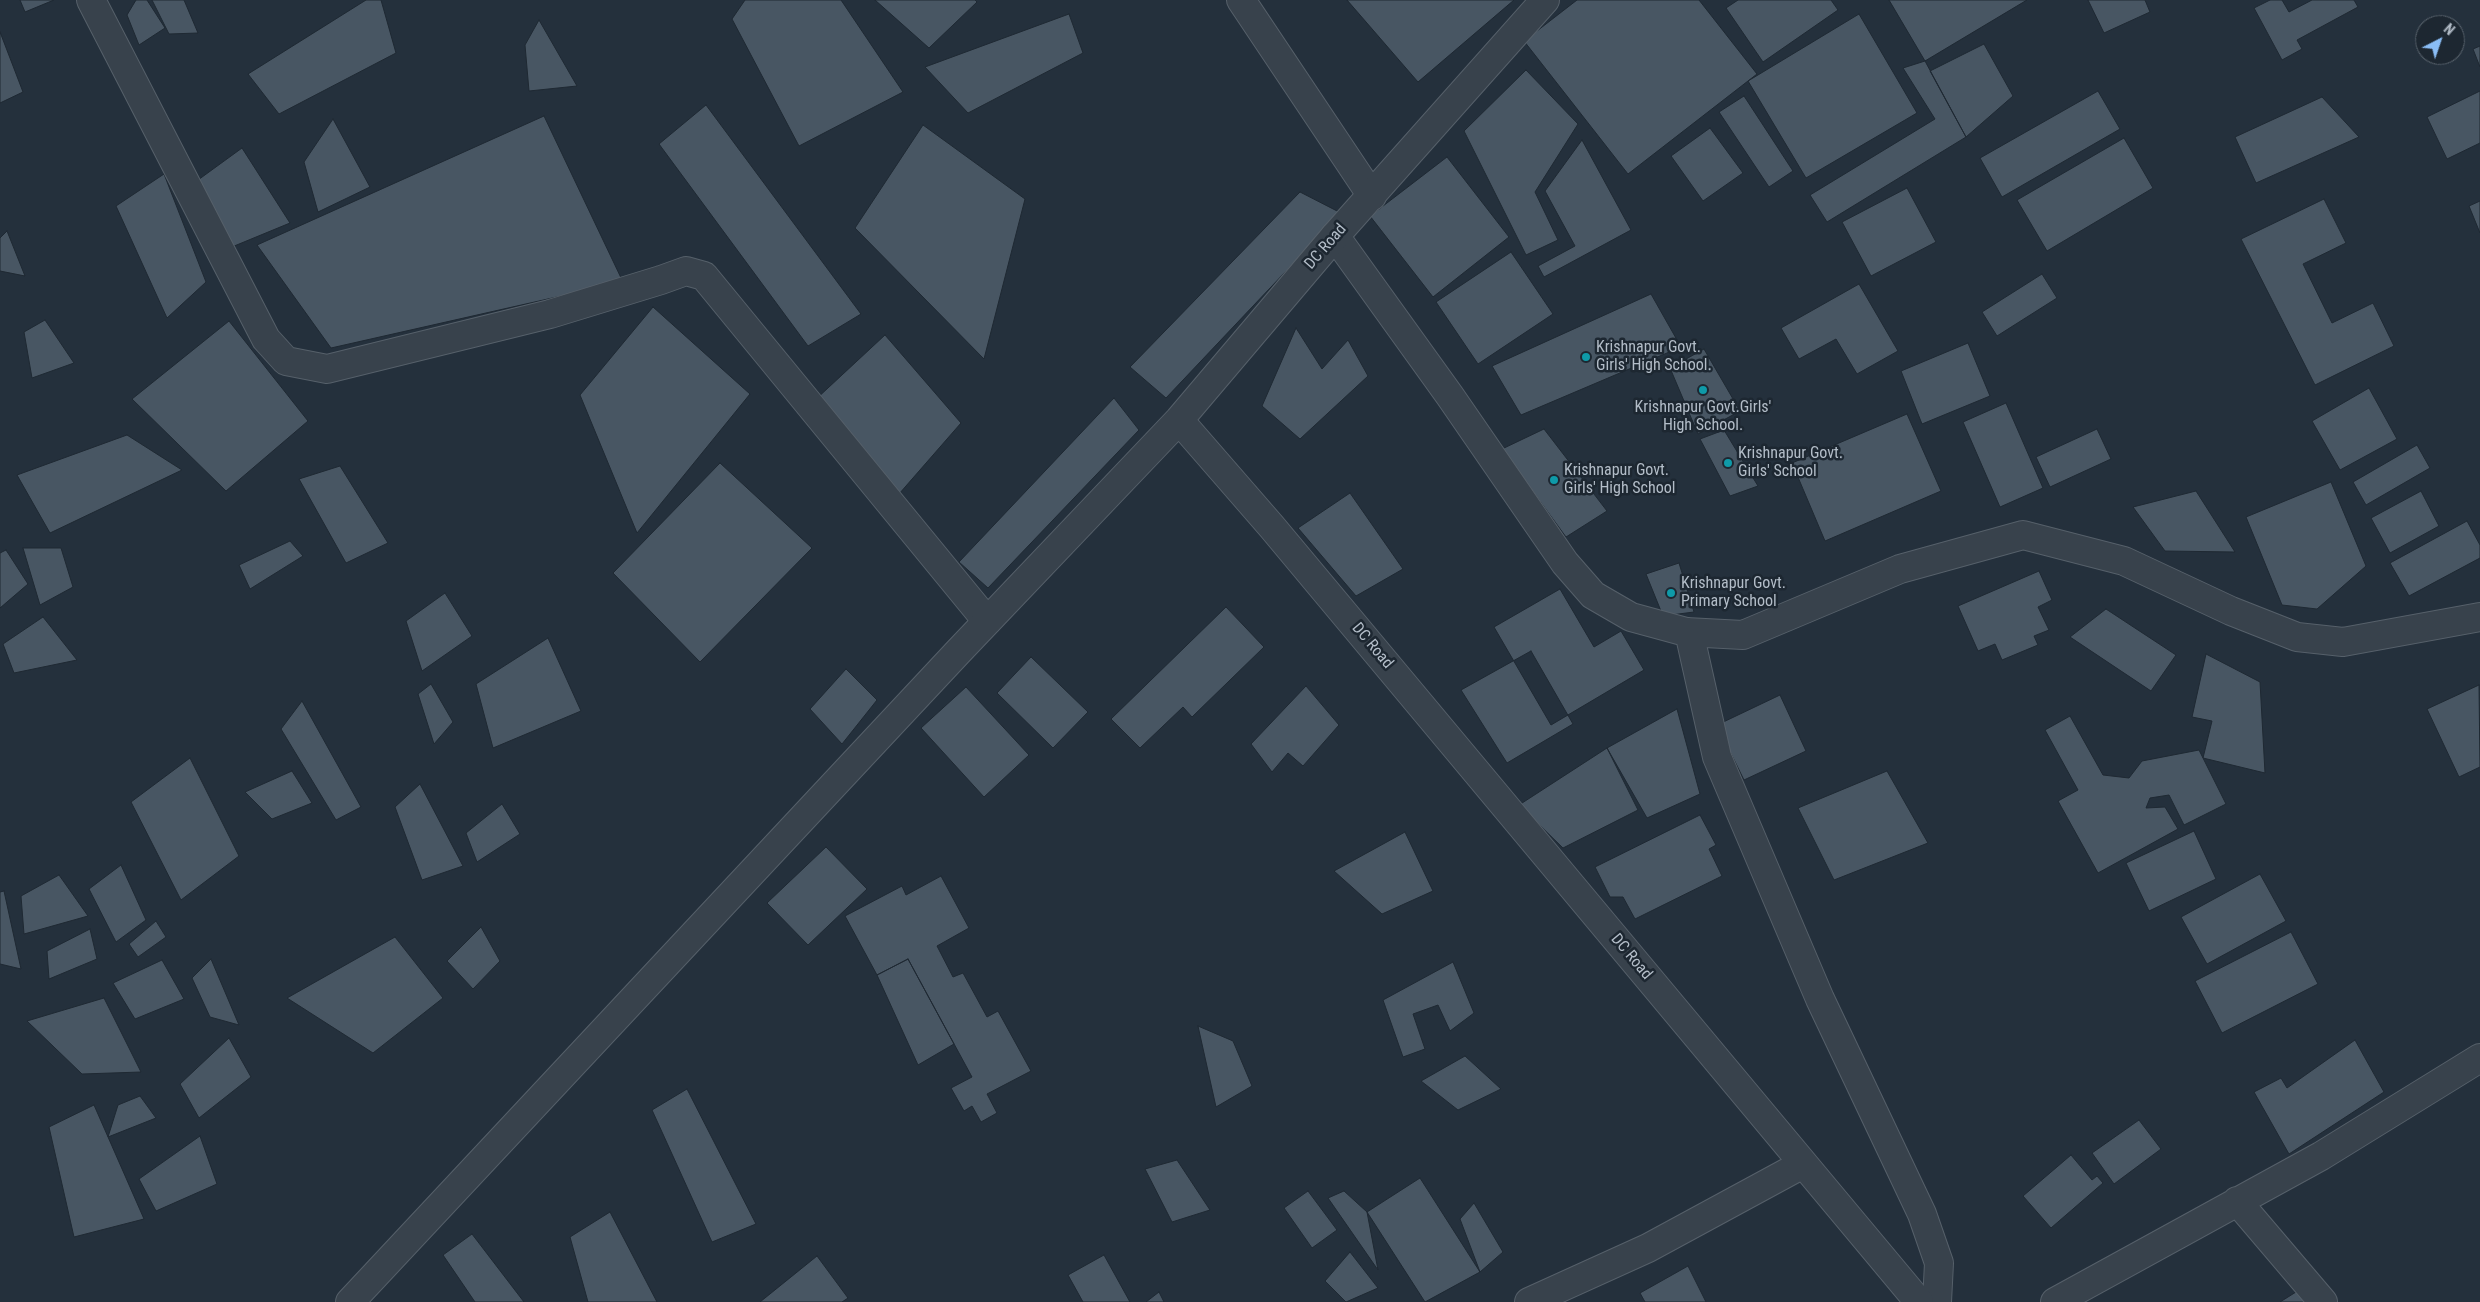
<!DOCTYPE html>
<html>
<head>
<meta charset="utf-8">
<style>
	body { margin:0 }
	#map { position:relative; width:2480px; height:1302px; overflow:hidden; background:#24303c; font-family:"Roboto Condensed",sans-serif }
	canvas { display:block }
	.north { position:absolute; left:2415px; top:15px; width:50px; height:50px; box-sizing:border-box; background:#1d2731; border:1px solid #59636d; border-radius:50%; rotate:41deg; font-size:14px; font-weight:700; line-height:20px; text-align:center; color:#b3bdc8 }
	.north::after { content:''; display:block; margin:auto; width:18px; height:22px; background:#8abdf6; clip-path:polygon(50% 0,100% 100%,50% 72%,0 100%) }
</style>
</head>
<body>
<div id="map">
<canvas width="2480" height="1302"></canvas>
<div class="north">N</div>
</div>
<script>
const ctx = document.querySelector('canvas').getContext('2d');
ctx.lineJoin = 'round';
function fill(path, color) { ctx.fillStyle = color; ctx.fill(path, 'evenodd'); }
const shape = rows => new Path2D(rows.map(r => 'M' + r).join(''));
function trace(path, color, width, dash) { ctx.strokeStyle = color; ctx.lineWidth = width; ctx.lineCap = dash ? 'butt' : 'round'; ctx.setLineDash(dash || []); ctx.stroke(path); }
function drawText(font, color, halo, rows, align = 'center') {
  ctx.font = font + ' "Roboto Condensed",sans-serif'; ctx.lineWidth = 5; ctx.setLineDash([]); ctx.textBaseline = 'middle'; ctx.strokeStyle = halo; ctx.fillStyle = color; for (const [text, x, y, turn = 0] of rows) {
    ctx.save(); ctx.translate(x, y); ctx.rotate((+turn || 0) * Math.PI / 180); ctx.textAlign = isNaN(turn) ? turn : align; if (halo) ctx.strokeText(text, 0, 0); ctx.fillText(text, 0, 0); ctx.restore();
  }
}
const building = shape([
	[20,0,54,0,25,12,20,0],
	[136,0,147,0,165,28,139,45,127,15,136,0],
	[152,0,184,0,198,33,169,34,152,0],
	[366,0,381,0,396,53,279,114,248,74,366,0],
	[745,0,841,0,903,92,799,146,732,19,745,0],
	[875,0,975,0,977,2,929,48,875,0],
	[1347,0,1514,0,1418,82,1347,0],
	[1577,0,1699,0,1757,74,1628,174,1524,41,1577,0],
	[1738,0,1831,0,1838,10,1763,62,1726,8,1738,0],
	[1889,0,2027,0,1925,61,1889,0],
	[2088,0,2145,0,2150,12,2104,33,2088,0],
	[2270,0,2282,0,2289,12,2312,0,2354,0,2358,7,2297,40,2302,49,2282,60,2254,8,2270,0],
	[1069,14,1083,53,968,113,925,67,1069,14],
	[1859,14,1917,113,1806,178,1748,81,1859,14],
	[539,20,577,86,529,91,525,45,539,20],
	[0,32,23,92,0,103,0,32],
	[1984,44,2013,96,1966,137,1930,71,1984,44],
	[2480,46,2480,67,2473,49,2480,46],
	[1925,61,1966,137,1827,222,1810,195,1935,119,1903,68,1925,61],
	[1526,70,1578,124,1535,192,1558,240,1526,255,1464,131,1526,70],
	[2098,91,2120,129,2002,197,1980,158,2098,91],
	[2480,91,2480,143,2447,159,2427,117,2480,91],
	[1744,96,1793,171,1769,187,1719,112,1744,96],
	[2322,97,2359,137,2256,183,2235,137,2322,97],
	[706,105,861,314,808,346,659,144,706,105],
	[544,116,623,282,331,348,257,245,544,116],
	[333,119,370,187,318,212,304,162,333,119],
	[923,125,1025,199,984,359,855,228,923,125],
	[1710,128,1743,173,1703,201,1671,156,1710,128],
	[2124,138,2153,188,2047,251,2017,200,2124,138],
	[1582,140,1631,230,1544,277,1538,266,1575,246,1545,191,1582,140],
	[242,148,290,223,227,249,198,180,242,148],
	[1447,157,1509,237,1433,297,1370,216,1447,157],
	[164,174,206,282,167,318,116,206,164,174],
	[1907,188,1936,242,1871,276,1842,222,1907,188],
	[1300,192,1341,213,1166,398,1130,367,1300,192],
	[2324,199,2346,243,2303,264,2332,323,2373,303,2394,346,2315,385,2241,239,2324,199],
	[2480,201,2480,233,2469,206,2480,201],
	[7,231,25,276,0,271,0,238,7,231],
	[1511,252,1553,314,1478,364,1436,302,1511,252],
	[2042,274,2057,298,1997,336,1982,312,2042,274],
	[1859,284,1898,351,1857,374,1836,339,1799,359,1781,328,1859,284],
	[1651,294,1681,347,1521,415,1492,366,1651,294],
	[653,307,750,394,637,533,580,395,653,307],
	[45,320,74,363,32,378,24,332,45,320],
	[229,321,308,421,226,491,132,399,229,321],
	[1296,328,1322,369,1348,340,1368,376,1300,439,1262,406,1296,328],
	[885,335,961,423,892,502,814,401,885,335],
	[1968,343,1990,396,1922,424,1901,371,1968,343],
	[1704,349,1740,411,1698,434,1670,368,1704,349],
	[2369,388,2397,439,2340,470,2312,421,2369,388],
	[1114,398,1139,430,988,588,959,562,1114,398],
	[2006,403,2043,488,2000,507,1963,422,2006,403],
	[1907,414,1941,491,1825,541,1792,463,1907,414],
	[1544,429,1607,511,1566,537,1502,449,1544,429],
	[2097,429,2111,459,2050,487,2036,457,2097,429],
	[1724,430,1758,486,1730,496,1700,439,1724,430],
	[127,435,182,470,50,533,17,475,127,435],
	[2417,445,2430,468,2366,505,2353,482,2417,445],
	[720,463,812,548,700,662,613,573,720,463],
	[340,466,388,543,346,563,299,479,340,466],
	[2331,482,2366,566,2317,609,2282,605,2246,517,2331,482],
	[2196,491,2235,552,2165,551,2133,507,2196,491],
	[2421,491,2439,526,2390,553,2371,518,2421,491],
	[1350,493,1403,569,1356,596,1298,528,1350,493],
	[2467,521,2480,545,2480,558,2409,596,2390,563,2467,521],
	[290,541,303,556,250,589,239,565,290,541],
	[23,548,61,548,73,587,40,605,23,548],
	[6,550,28,584,0,608,0,553,6,550],
	[1679,563,1694,612,1663,616,1646,574,1679,563],
	[2039,571,2052,600,2038,607,2049,630,2034,636,2038,645,2002,660,1995,644,1978,651,1958,606,2039,571],
	[1560,589,1594,647,1621,631,1644,670,1551,725,1494,627,1560,589],
	[445,593,472,636,422,671,406,621,445,593],
	[1226,607,1264,647,1192,717,1183,707,1140,748,1111,719,1226,607],
	[2106,609,2176,655,2151,691,2070,637,2106,609],
	[43,617,77,660,14,673,3,644,43,617],
	[548,638,581,711,493,748,476,684,548,638],
	[1531,651,1573,724,1507,763,1461,690,1531,651],
	[2206,654,2260,682,2265,773,2203,758,2212,721,2192,717,2206,654],
	[1031,657,1088,712,1053,748,997,693,1031,657],
	[846,669,877,700,842,744,810,709,846,669],
	[431,684,453,722,434,744,418,694,431,684],
	[2479,685,2480,767,2459,777,2427,709,2479,685],
	[1306,686,1339,725,1303,766,1288,753,1272,772,1251,744,1306,686],
	[966,687,1029,755,984,797,921,728,966,687],
	[1780,695,1806,751,1744,780,1717,725,1780,695],
	[302,701,361,807,336,820,281,729,302,701],
	[1677,709,1700,794,1647,818,1607,748,1677,709],
	[2070,716,2103,775,2129,778,2142,761,2199,750,2226,804,2184,825,2169,795,2150,798,2146,808,2165,807,2178,829,2098,873,2058,801,2078,790,2045,730,2070,716],
	[1607,748,1638,810,1563,848,1519,805,1607,748],
	[190,758,239,856,181,900,131,802,190,758],
	[292,771,312,803,272,819,245,792,292,771],
	[1887,771,1928,843,1834,880,1798,808,1887,771],
	[420,784,463,866,422,880,395,807,420,784],
	[502,804,520,834,477,862,466,833,502,804],
	[1700,815,1716,845,1709,849,1722,876,1635,919,1623,897,1610,897,1595,867,1700,815],
	[2194,831,2216,879,2149,911,2126,863,2194,831],
	[1405,832,1433,891,1382,914,1334,871,1405,832],
	[826,847,867,889,808,945,767,903,826,847],
	[121,865,146,920,116,942,89,889,121,865],
	[2260,874,2286,921,2207,964,2181,917,2260,874],
	[59,875,88,916,24,934,21,896,59,875],
	[941,876,969,928,937,946,953,977,963,973,987,1017,998,1011,1031,1071,987,1094,997,1113,981,1122,972,1106,964,1111,951,1088,972,1077,908,959,877,975,845,916,902,886,906,895,941,876],
	[4,891,21,969,0,964,0,892,4,891],
	[156,921,166,937,138,957,129,944,156,921],
	[481,927,500,961,473,989,447,961,481,927],
	[90,929,97,959,49,979,47,951,90,929],
	[2291,932,2318,984,2222,1033,2195,981,2291,932],
	[395,937,443,998,373,1053,287,998,395,937],
	[211,959,239,1025,210,1017,192,978,211,959],
	[908,959,954,1044,918,1065,877,975,908,959],
	[162,960,184,999,135,1019,113,983,162,960],
	[1453,962,1474,1013,1450,1031,1438,1005,1413,1014,1425,1049,1403,1057,1383,1000,1453,962],
	[104,998,141,1072,82,1074,27,1021,104,998],
	[1198,1026,1233,1041,1252,1086,1216,1107,1198,1026],
	[229,1038,251,1077,199,1118,180,1084,229,1038],
	[2355,1040,2384,1092,2289,1154,2254,1092,2281,1078,2287,1088,2355,1040],
	[1465,1056,1501,1089,1458,1110,1421,1081,1465,1056],
	[687,1089,756,1224,712,1242,652,1110,687,1089],
	[140,1096,156,1118,108,1137,118,1105,140,1096],
	[94,1105,144,1219,74,1237,49,1127,94,1105],
	[2139,1120,2161,1149,2114,1184,2092,1153,2139,1120],
	[200,1136,217,1184,156,1211,139,1179,200,1136],
	[2071,1155,2092,1180,2097,1176,2103,1183,2051,1228,2023,1196,2071,1155],
	[1177,1160,1210,1210,1172,1222,1145,1169,1177,1160],
	[1420,1178,1480,1272,1425,1302,1367,1212,1420,1178],
	[1308,1191,1337,1230,1312,1248,1284,1208,1308,1191],
	[1344,1191,1367,1212,1378,1270,1328,1198,1344,1191],
	[1474,1203,1503,1252,1480,1272,1460,1219,1474,1203],
	[610,1212,657,1302,588,1302,570,1237,610,1212],
	[472,1234,524,1302,475,1302,443,1255,472,1234],
	[1350,1252,1378,1288,1346,1302,1325,1281,1350,1252],
	[1104,1255,1130,1302,1083,1302,1068,1275,1104,1255],
	[817,1256,848,1298,842,1302,760,1302,817,1256],
	[1688,1266,1706,1302,1645,1302,1640,1293,1688,1266],
	[2304,1287,2313,1302,2280,1302,2304,1287],
	[1159,1292,1164,1302,1146,1302,1159,1292]
]);
fill(building, '#485663');
trace(building, '#1f2933', 1);
const minor = shape([
	[91,0,266,339,286,361,327,369,550,314,661,280,686,271,704,276,987,621],
	[1241,0,1372,196],
	[1335,236,1450,396,1565,563,1593,595,1631,617,1686,632,1743,635,1900,569,2023,535,2124,561,2231,611,2297,637,2343,642,2480,617],
	[1689,632,1717,757,1820,999,1922,1214,1939,1263,1937,1302],
	[2237,1201,2323,1302],
	[1529,1302,1648,1248,1803,1164],
	[2055,1302,2321,1156,2480,1058]
]);
const tertiary = shape([
	[1179,420,1272,527,1919,1302],
	[350,1302,958,652,1179,420,1335,236,1545,0]
]);
trace(minor, '#56606a', 30);
trace(tertiary, '#56606a', 30);
trace(minor, '#38424c', 28);
trace(tertiary, '#38424c', 28);
for (const [x, y, r, color] of [
	[1586,357,5,"#0f9aa8"],
	[1703,390,5,"#0f9aa8"],
	[1728,463,5,"#0f9aa8"],
	[1554,480,5,"#0f9aa8"],
	[1671,593,5,"#0f9aa8"]
]) { const dot = new Path2D(); dot.arc(x, y, r, 0, 2 * Math.PI); ctx.fillStyle = color; ctx.fill(dot); trace(dot, '#1d2731', 2); }
drawText('16px', '#b3bdc8', '#1d2731', [
	["DC Road",1326,247,-49],
	["DC Road",1372,646,50],
	["DC Road",1631,957,50]
]);
drawText('16px', '#b3bdc8', '#1d2731', [
	["Krishnapur Govt.",1596,348],
	["Girls' High School.",1596,366],
	["Krishnapur Govt.Girls'",1703,408,"center"],
	["High School.",1703,426,"center"],
	["Krishnapur Govt.",1738,454],
	["Girls' School",1738,472],
	["Krishnapur Govt.",1564,471],
	["Girls' High School",1564,489],
	["Krishnapur Govt.",1681,584],
	["Primary School",1681,602]
], 'left');
</script>
</body>
</html>
